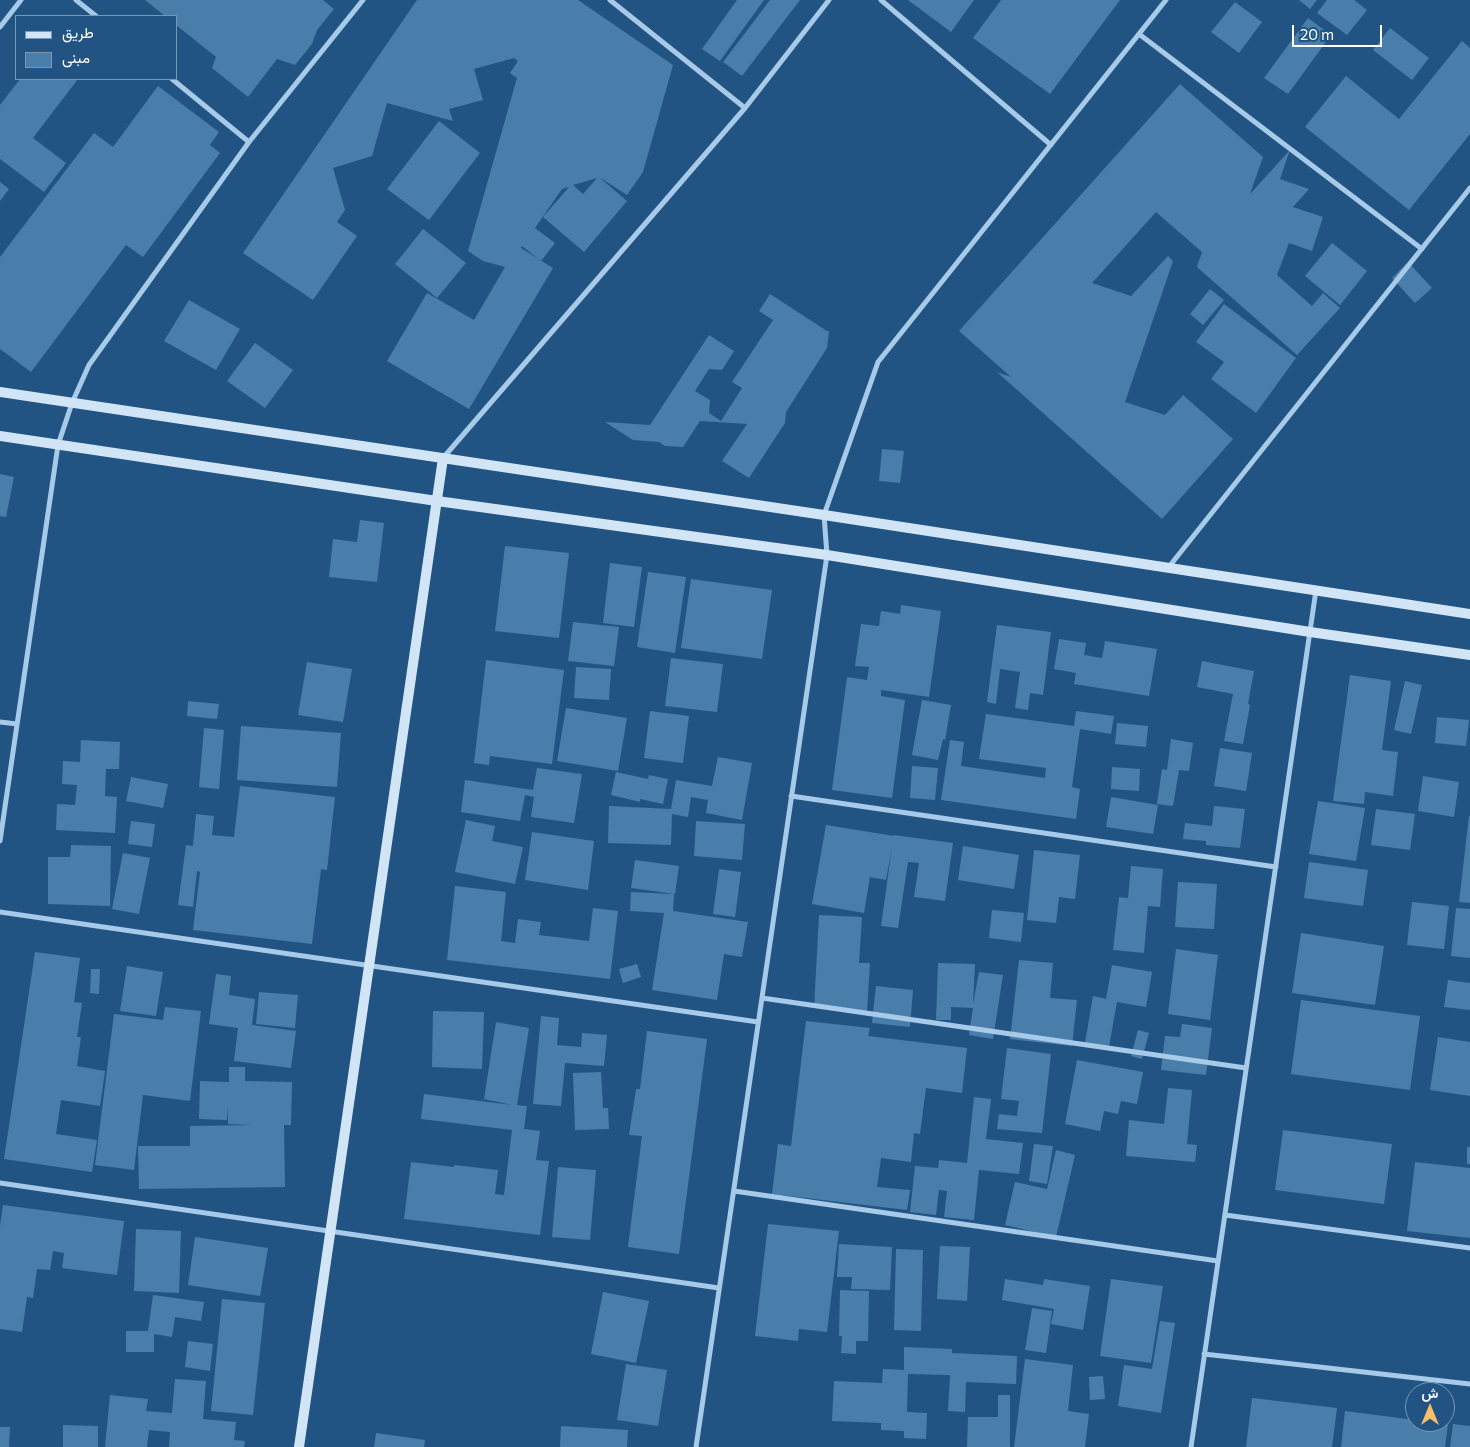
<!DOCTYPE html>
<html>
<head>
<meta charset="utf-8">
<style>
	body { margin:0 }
	#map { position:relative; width:1470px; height:1447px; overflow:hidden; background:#215482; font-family:Commissioner,Vazirmatn,sans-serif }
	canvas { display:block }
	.legend { position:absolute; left:15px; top:15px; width:162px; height:65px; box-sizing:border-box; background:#215482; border:1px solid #7a98b4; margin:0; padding:6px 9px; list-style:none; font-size:15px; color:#fff }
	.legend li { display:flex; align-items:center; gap:10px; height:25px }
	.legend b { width:25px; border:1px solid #7a98b4 }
	.north { position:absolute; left:1405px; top:1382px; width:50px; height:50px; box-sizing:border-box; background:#215482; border:1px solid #7a98b4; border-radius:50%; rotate:0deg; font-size:14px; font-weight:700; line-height:20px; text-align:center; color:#fff }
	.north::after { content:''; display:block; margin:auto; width:18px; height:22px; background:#f5c069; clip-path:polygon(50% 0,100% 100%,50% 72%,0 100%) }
	.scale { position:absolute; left:1292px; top:25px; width:90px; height:22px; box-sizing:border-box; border:2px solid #fff; border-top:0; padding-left:6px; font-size:15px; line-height:18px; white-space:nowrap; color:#fff; -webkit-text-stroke:4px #215482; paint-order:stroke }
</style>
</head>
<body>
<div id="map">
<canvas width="1470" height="1447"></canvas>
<ul class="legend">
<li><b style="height:6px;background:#d2e5f7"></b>طريق</li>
<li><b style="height:14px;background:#497eab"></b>مبنى</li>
</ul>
<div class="north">ش</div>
<div class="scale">20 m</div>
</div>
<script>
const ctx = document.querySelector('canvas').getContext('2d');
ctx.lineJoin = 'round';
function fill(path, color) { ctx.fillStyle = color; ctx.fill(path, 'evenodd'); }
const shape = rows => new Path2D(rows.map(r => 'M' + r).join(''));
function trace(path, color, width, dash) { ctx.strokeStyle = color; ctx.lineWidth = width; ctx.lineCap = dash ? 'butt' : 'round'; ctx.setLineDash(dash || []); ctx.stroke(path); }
fill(shape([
	[145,0,323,0,334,9,317,30,312,44,295,65,277,59,248,97,212,68,216,57,176,25,176,16,165,16],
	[417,0,578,0,673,65,643,172,627,195,599,177,627,201,584,252,543,217,569,187,562,189,535,228,555,243,541,261,522,246,521,248,553,268,469,409,387,361,427,293,474,320,505,267,483,261,468,251,517,78,510,73,518,61,514,58,474,69,483,100,449,109,453,121,387,103,372,156,333,168,345,210,337,222,357,236,313,300,243,253],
	[597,178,583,194,573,185],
	[737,0,764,0,720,61,702,49],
	[770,0,800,0,742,76,723,62],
	[908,0,974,0,951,32],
	[1001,0,1120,0,1050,94,973,38],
	[1299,0,1317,0,1310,9],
	[1327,0,1354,0,1367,10,1347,35,1317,13],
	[1235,2,1262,22,1239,53,1211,32],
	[1308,18,1331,35,1288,94,1264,78],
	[1390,28,1429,58,1412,80,1373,50],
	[1462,41,1470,48,1470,134,1409,210,1305,127,1346,76,1399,119],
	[20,79,78,79,33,138,66,163,44,192,0,159,0,105],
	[1180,84,1263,157,1250,194,1290,150,1280,179,1309,189,1293,207,1323,217,1312,251,1289,243,1277,275,1312,306,1323,293,1340,308,1297,355,1197,267,1202,252,1156,212,1092,283,1131,296,1168,256,1173,261,1125,402,1165,415,1183,395,1233,439,1162,519,997,372,1011,377,959,331],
	[158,86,219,132,210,145,220,153,143,257,126,245,31,372,0,349,0,257,94,133,113,147],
	[439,121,480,153,429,220,387,189],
	[0,182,9,189,0,201],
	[423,229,466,263,437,298,395,264],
	[1332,243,1367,271,1340,305,1305,276],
	[1408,262,1432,288,1415,303,1392,278],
	[1210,289,1224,300,1203,325,1190,314],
	[770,294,827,331,829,331,827,348,786,412,785,423,749,478,722,461,747,424,700,421,683,447,665,446,659,442,633,440,605,422,650,425,709,335,734,351,722,370,709,369,695,391,710,400,709,413,721,421,742,388,732,382,773,320,759,311],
	[189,300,240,329,216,370,164,341],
	[1224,304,1296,358,1256,413,1211,379,1224,362,1196,342],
	[255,343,293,370,265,408,227,381],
	[882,449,904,451,900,483,879,481],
	[0,474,14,477,6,517,0,516],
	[360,520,384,523,377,582,329,577,333,539,357,542],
	[505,546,569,553,559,638,495,631],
	[610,563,642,567,634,627,603,623],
	[648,572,686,577,675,653,637,647],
	[691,579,772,590,762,659,681,648],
	[901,605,941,611,929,697,881,690,881,696,905,700,892,798,832,790,847,677,867,680,869,667,855,666,861,624,879,626,881,611,900,614],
	[573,622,619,627,614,666,568,661],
	[997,625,1051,632,1043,695,1030,693,1028,710,1015,708,1020,672,1000,669,996,704,987,702],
	[1059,639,1086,643,1084,655,1102,658,1105,641,1157,649,1149,696,1074,684,1076,673,1054,669],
	[671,658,723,664,717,712,665,706],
	[486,660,564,670,552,764,490,756,489,765,474,763],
	[1202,661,1254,671,1248,704,1250,705,1243,744,1224,741,1233,694,1197,687],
	[307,662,352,669,343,722,298,715],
	[576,667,611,669,609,700,574,698],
	[1350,675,1391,681,1382,750,1398,752,1393,796,1365,792,1364,804,1333,801],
	[1405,681,1422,685,1411,734,1394,730],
	[922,700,951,705,945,740,943,739,938,760,912,755],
	[188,701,219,704,217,719,187,716],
	[566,708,627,718,618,771,557,761],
	[650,711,689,716,683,763,644,758],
	[1076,711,1114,716,1111,734,1080,729,1072,787,1080,789,1076,819,941,800,950,740,964,742,961,766,1045,778,1046,768,979,759,986,714,1074,726],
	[1437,717,1469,720,1466,746,1435,743],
	[1117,723,1148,726,1146,747,1115,744],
	[241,726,341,733,337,787,237,780],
	[204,728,224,730,219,789,199,787],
	[1171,739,1193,743,1189,771,1179,770,1173,806,1157,804,1162,769,1167,770],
	[81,740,120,742,119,769,106,769,105,796,117,797,115,833,56,830,57,804,75,805,77,785,62,784,63,761,80,762],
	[1220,748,1252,753,1246,791,1214,786],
	[718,757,752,763,742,820,706,813,708,800,691,797,688,817,672,814,671,845,608,843,609,806,671,809,676,780,712,786],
	[912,766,938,768,935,800,910,798],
	[1112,767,1140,769,1139,791,1111,789],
	[537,768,582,774,574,823,531,817,534,797,525,795,520,821,461,812,465,780,533,790],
	[616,772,648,779,649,775,668,779,663,804,640,799,640,802,611,795],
	[1423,776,1459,782,1454,817,1418,811],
	[131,777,168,784,163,808,126,801],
	[240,786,335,797,327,870,321,869,312,944,193,930,200,872,197,871,193,907,178,905,186,845,193,846,196,814,214,816,212,835,234,837],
	[1111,797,1158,805,1153,834,1106,827],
	[1318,801,1365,808,1356,861,1309,854],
	[1214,806,1245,809,1240,848,1206,845,1206,841,1183,839,1185,823,1212,826],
	[1376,809,1415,814,1410,850,1371,845],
	[1469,816,1470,816,1470,903,1459,902],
	[466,820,495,826,492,841,523,847,515,884,455,872],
	[131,821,155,824,152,847,128,844],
	[696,821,745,824,742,860,694,856],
	[826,825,894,836,894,835,953,843,945,901,914,897,919,863,908,862,898,928,881,926,892,847,886,880,870,877,864,913,812,904],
	[532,832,594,841,588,890,525,880],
	[71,845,111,846,110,906,48,904,48,857,70,857],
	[963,846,1019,855,1014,889,958,880],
	[1034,850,1080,855,1075,899,1059,897,1056,923,1027,920],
	[123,853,150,858,139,914,112,909],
	[635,860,679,866,675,894,631,888],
	[1309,862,1368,870,1363,906,1304,898],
	[1131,866,1163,869,1160,907,1148,906,1144,953,1113,950,1119,897,1128,898],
	[719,869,741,872,735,917,713,914],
	[1178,882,1217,884,1214,929,1175,927],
	[455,886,506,892,501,941,515,943,518,919,541,922,539,935,589,941,593,908,618,911,610,979,447,960],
	[631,892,674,894,673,911,748,922,742,957,724,954,717,1000,652,990,664,913,630,911],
	[1412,902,1449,906,1444,949,1407,945],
	[1456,908,1470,909,1470,958,1451,956],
	[992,910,1024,913,1021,942,989,938],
	[819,915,862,917,859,963,870,963,867,1011,814,1008],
	[1301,933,1384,946,1375,1005,1292,993],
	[1176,949,1218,955,1210,1020,1168,1014],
	[35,952,80,958,74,1002,82,1003,77,1037,81,1037,77,1066,105,1071,100,1106,61,1100,56,1134,97,1140,92,1172,4,1159],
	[1019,960,1053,963,1050,998,1077,1000,1072,1046,1010,1039],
	[938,963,975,964,973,1004,979,972,1003,975,993,1039,969,1035,973,1008,951,1007,951,1020,936,1020],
	[637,964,641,977,623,983,619,969],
	[1112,965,1152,972,1146,1007,1117,1002,1109,1047,1085,1043,1093,996,1106,999],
	[127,966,163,972,156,1016,120,1011],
	[91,969,100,969,99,994,90,993],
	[216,974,231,976,229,995,255,999,252,1025,296,1031,291,1068,234,1061,238,1028,209,1024],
	[1448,980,1470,983,1470,1010,1444,1007],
	[876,986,913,990,910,1027,872,1023],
	[259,992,298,995,295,1028,256,1024],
	[1301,1000,1420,1016,1410,1090,1291,1074],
	[165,1007,201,1011,190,1101,143,1095,134,1170,95,1165,114,1014,163,1020],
	[433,1011,484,1012,482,1069,432,1067],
	[541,1016,559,1018,557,1045,581,1047,582,1033,607,1035,604,1066,565,1063,561,1106,533,1104],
	[806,1021,870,1028,868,1036,967,1048,962,1093,926,1088,920,1134,914,1133,911,1162,881,1158,877,1187,910,1190,907,1210,772,1194,778,1144,791,1146],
	[496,1022,529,1028,517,1105,527,1106,524,1129,540,1131,536,1160,549,1161,540,1235,404,1219,411,1162,454,1167,454,1165,498,1170,495,1194,504,1195,512,1130,421,1119,424,1094,512,1105,484,1099],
	[1182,1024,1212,1028,1206,1075,1161,1070,1165,1036,1180,1037],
	[1138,1030,1149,1033,1142,1059,1131,1056],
	[647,1031,707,1039,679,1254,628,1247,642,1136,629,1135,636,1089,640,1089],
	[1438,1037,1470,1042,1470,1096,1430,1090],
	[1007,1048,1051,1054,1042,1133,997,1129,999,1114,1017,1116,1019,1101,1001,1099],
	[1077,1060,1143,1072,1137,1104,1121,1101,1118,1114,1104,1111,1100,1131,1065,1124],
	[229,1067,245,1067,245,1081,292,1082,291,1125,284,1125,285,1187,139,1189,138,1146,190,1146,190,1126,253,1125,228,1124,228,1106,227,1120,199,1119,200,1081,229,1082],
	[601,1072,603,1108,608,1108,609,1129,575,1130,573,1073],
	[1168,1088,1192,1090,1187,1144,1197,1145,1195,1162,1126,1156,1129,1120,1164,1124],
	[974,1097,991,1099,986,1139,1023,1143,1019,1174,979,1170,974,1220,944,1217,947,1191,939,1190,936,1215,910,1212,915,1166,938,1168,939,1160,967,1163],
	[1283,1130,1392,1144,1384,1204,1275,1190],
	[1034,1144,1053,1146,1047,1184,1029,1181],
	[1467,1147,1470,1147,1470,1164,1467,1164],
	[1056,1150,1075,1155,1056,1237,1005,1225,1015,1182,1047,1189],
	[1415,1162,1470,1168,1470,1238,1407,1231],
	[558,1167,596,1170,590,1240,552,1237],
	[3,1205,124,1221,117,1275,62,1268,64,1253,53,1251,50,1270,37,1269,33,1298,27,1297,22,1332,0,1329,0,1226],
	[768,1224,839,1231,827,1332,799,1329,798,1341,755,1336],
	[136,1229,181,1231,179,1293,134,1291],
	[195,1237,268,1248,260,1296,188,1285],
	[839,1244,892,1247,890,1290,851,1289,852,1277,837,1277],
	[940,1246,970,1247,967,1301,937,1299],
	[896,1249,923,1250,921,1331,894,1330],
	[1005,1279,1043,1285,1044,1279,1090,1286,1083,1330,1051,1324,1054,1309,1002,1300],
	[1111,1279,1163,1286,1151,1363,1100,1356],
	[840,1290,869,1291,868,1341,856,1341,856,1354,841,1353,842,1336,839,1336],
	[603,1292,649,1301,636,1363,591,1354],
	[153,1295,204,1302,201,1321,175,1317,172,1337,154,1334,154,1352,126,1352,126,1331,148,1331],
	[222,1299,265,1303,253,1415,211,1411],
	[1032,1308,1052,1311,1046,1353,1025,1350],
	[1160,1321,1175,1323,1161,1413,1118,1406,1124,1365,1152,1369],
	[188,1341,213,1344,210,1371,185,1367],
	[904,1347,952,1349,952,1353,1017,1356,1016,1384,966,1382,965,1412,948,1411,950,1375,908,1374,907,1412,927,1413,926,1439,904,1438,904,1431,881,1430,881,1423,832,1421,834,1381,882,1383,883,1369,904,1370],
	[1025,1359,1073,1365,1068,1411,1089,1414,1085,1447,1014,1447],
	[626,1364,667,1370,658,1426,617,1420],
	[1103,1376,1105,1399,1090,1400,1089,1377],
	[175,1379,206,1381,203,1419,236,1422,234,1440,245,1441,244,1447,169,1447,170,1432,149,1430,147,1447,105,1447,110,1395,148,1399,146,1411,172,1413],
	[998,1395,1010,1395,1010,1447,967,1447,968,1417,998,1417],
	[1252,1398,1337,1408,1332,1447,1246,1447],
	[1345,1411,1415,1420,1415,1422,1448,1424,1445,1447,1341,1447],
	[1453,1424,1470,1426,1470,1447,1450,1447],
	[63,1425,98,1426,98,1447,63,1447],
	[561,1426,628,1430,627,1447,560,1447],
	[0,1427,10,1427,9,1447,0,1447],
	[376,1433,425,1440,424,1447,374,1447]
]), '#497eab');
trace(shape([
	[76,0,96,16],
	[610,0,745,108],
	[881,0,1051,145],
	[0,27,21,0],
	[1139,34,1422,249],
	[172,79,249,142],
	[443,458,745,108,829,0],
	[1168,568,1470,188],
	[0,722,17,724],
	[791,796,1276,867],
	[0,841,58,445,72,403,89,365,249,142,363,0],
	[0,912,758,1022],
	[762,998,1246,1068],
	[0,1183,719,1288],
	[734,1191,1218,1261],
	[1225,1215,1470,1248],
	[1204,1354,1470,1384],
	[696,1447,827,555,824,515,878,362,1166,0],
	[1191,1447,1316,590]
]), '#a7cae8', 5);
trace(shape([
	[0,392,824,515,1470,614],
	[0,436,437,501,827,555,1310,632,1470,655],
	[299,1447,443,458]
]), '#d2e5f7', 10);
</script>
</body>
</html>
